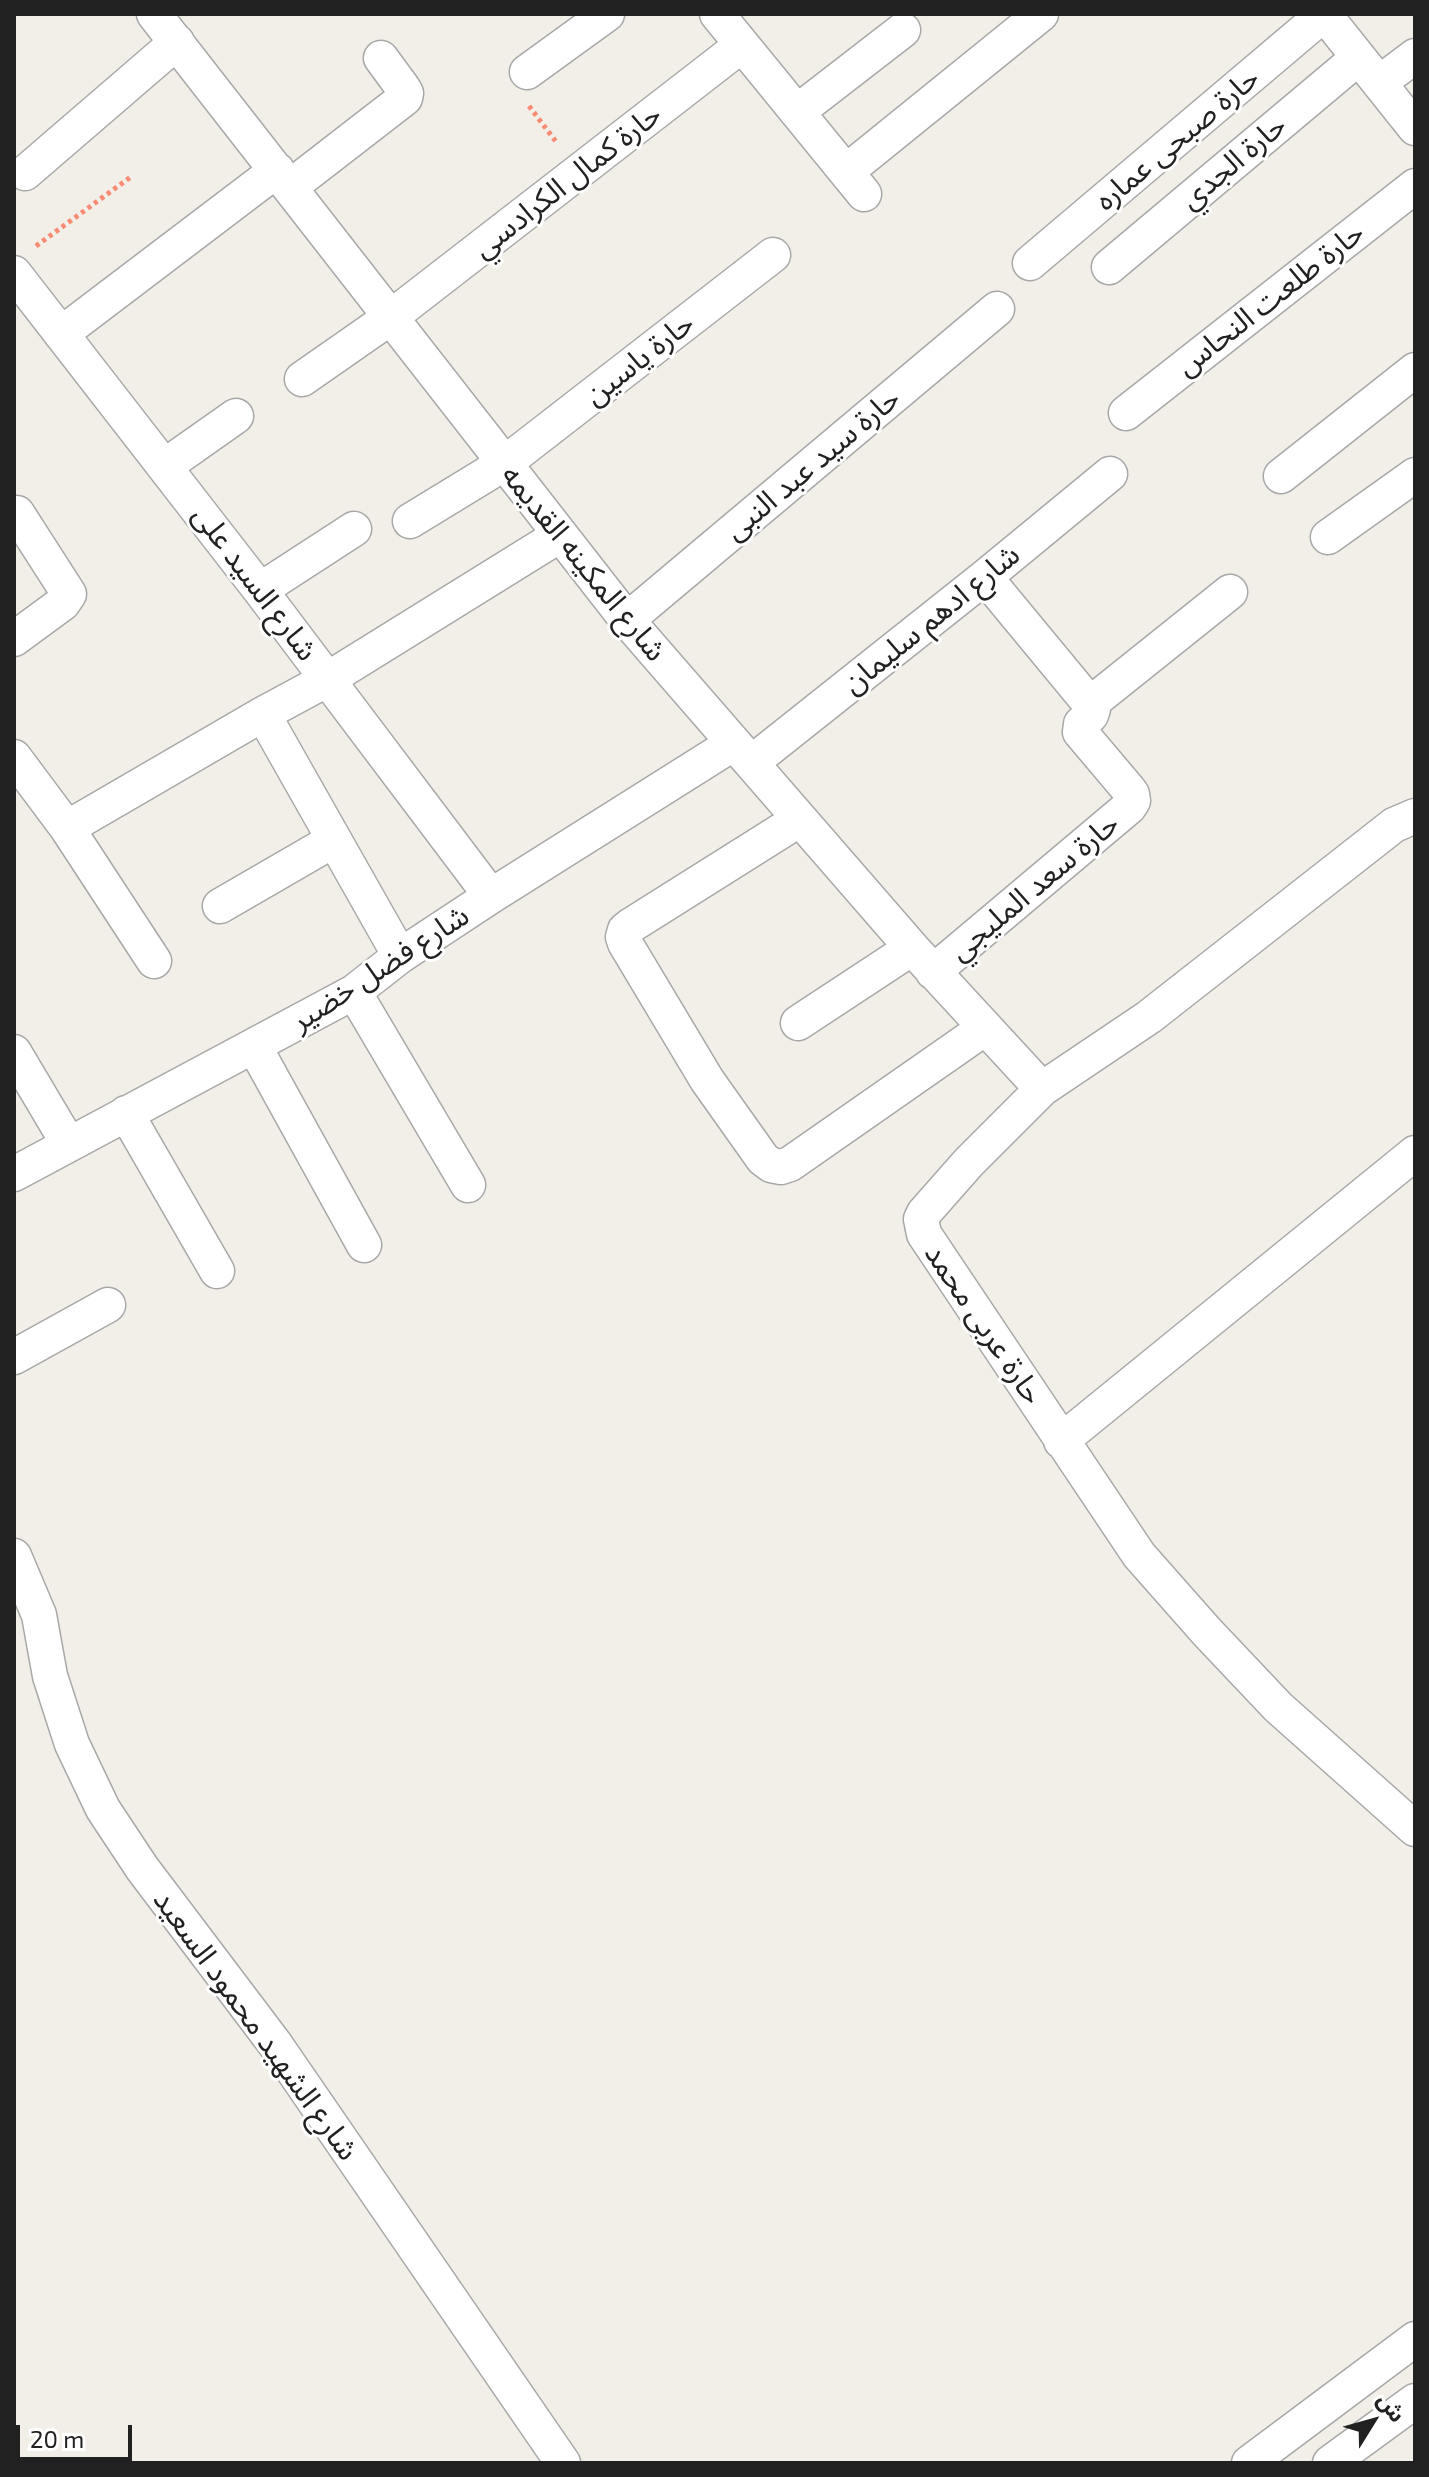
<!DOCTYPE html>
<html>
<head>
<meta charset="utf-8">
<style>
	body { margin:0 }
	#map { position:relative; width:1429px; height:2477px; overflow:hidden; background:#f2efe8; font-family:"Exo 2","Noto Sans Arabic",sans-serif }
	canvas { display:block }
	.frame { position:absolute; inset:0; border:16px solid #212121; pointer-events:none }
	.north { position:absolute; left:1333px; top:2381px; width:80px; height:80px; -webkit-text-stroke:6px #fff; paint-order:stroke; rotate:53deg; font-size:22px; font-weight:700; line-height:32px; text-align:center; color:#212121 }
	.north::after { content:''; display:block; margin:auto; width:28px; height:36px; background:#212121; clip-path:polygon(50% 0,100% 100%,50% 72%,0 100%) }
	.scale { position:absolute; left:16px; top:2425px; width:116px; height:36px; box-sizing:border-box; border:4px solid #212121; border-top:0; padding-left:10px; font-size:24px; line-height:28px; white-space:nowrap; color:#212121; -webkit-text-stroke:6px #fff; paint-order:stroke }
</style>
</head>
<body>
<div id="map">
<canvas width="1429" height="2477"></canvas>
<div class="frame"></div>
<div class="north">ش</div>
<div class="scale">20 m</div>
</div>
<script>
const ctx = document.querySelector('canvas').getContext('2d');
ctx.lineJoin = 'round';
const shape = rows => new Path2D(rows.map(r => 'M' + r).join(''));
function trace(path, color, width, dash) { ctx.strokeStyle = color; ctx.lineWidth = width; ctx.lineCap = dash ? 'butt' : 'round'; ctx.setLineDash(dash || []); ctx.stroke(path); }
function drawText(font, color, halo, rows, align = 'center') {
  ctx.font = font + ' "Exo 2","Noto Sans Arabic",sans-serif'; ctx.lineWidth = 6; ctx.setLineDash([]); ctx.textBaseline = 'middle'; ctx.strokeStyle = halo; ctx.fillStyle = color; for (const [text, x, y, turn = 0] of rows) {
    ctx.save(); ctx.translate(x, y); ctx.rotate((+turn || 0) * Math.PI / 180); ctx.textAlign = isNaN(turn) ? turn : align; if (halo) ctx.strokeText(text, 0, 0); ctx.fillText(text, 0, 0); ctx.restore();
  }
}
const street = shape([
	[154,14,627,620,912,948,1042,1089],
	[717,14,864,194],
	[1324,14,1415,128],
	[527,72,607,14],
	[1379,83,1415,56],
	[797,112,903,30],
	[847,171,1041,14],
	[25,173,177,42],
	[290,187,405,98,406,93,403,88,381,58],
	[1030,263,1324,14],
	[1109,267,1358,58],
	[14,273,260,590,491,896],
	[61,334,277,170],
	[302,379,391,317,742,45],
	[1126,413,1415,186],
	[165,466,236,416],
	[1281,476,1415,370],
	[410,521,505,463,773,255],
	[1328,537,1415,475],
	[260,590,354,529],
	[627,620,997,309],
	[14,639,63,603,69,594,17,513],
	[1090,704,1230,592],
	[263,714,400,956],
	[14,757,67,828,154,961],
	[751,763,985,577,1110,474],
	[1415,816,1394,825,1149,1017,1042,1089,969,1162,924,1213,921,1219,924,1234,1139,1555,1207,1632,1278,1707,1415,1829],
	[800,819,630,926,625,930,623,937,625,943,707,1080,763,1159,771,1165,781,1167,790,1164,985,1028],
	[67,828,263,714,328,679,560,535],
	[220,906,334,840],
	[933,972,1129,807,1133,801,1132,794,1129,790,1080,732,1081,724,1091,715,1093,709,1090,704,985,577],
	[354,992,468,1185],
	[798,1023,912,948],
	[254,1046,364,1245],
	[14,1052,68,1143],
	[126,1113,217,1271],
	[14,1174,354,992,400,956,491,896,734,743],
	[14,1357,108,1305],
	[1061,1441,1415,1153],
	[14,1556,39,1615,50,1676,72,1744,103,1809,142,1868,275,2044,563,2463],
	[1249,2463,1415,2339],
	[1330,2463,1415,2401]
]);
trace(street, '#a8a8a8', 37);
trace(shape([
	[529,106,557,143],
	[36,246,132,176]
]), '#f88b73', 5, [4, 4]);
trace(street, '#fff', 34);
drawText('30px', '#212121', '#fff', [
	["حارة صبحى عماره",1177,139,-40],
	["حارة الجدي",1233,162,-40],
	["حارة كمال الكرادسي",567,181,-38],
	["حارة طلعت النحاس",1270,299,-38],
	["حارة ياسين",639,359,-38],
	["حارة سيد عبد النبى",812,464,-40],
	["شارع المكينه القديمه",584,563,51],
	["شارع السيد على",255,583,53],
	["شارع ادهم سليمان",931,619,-39],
	["حارة سعد المليجي",1034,887,-40],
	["شارع فضل خضير",380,968,-33],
	["حارة عربى محمد",984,1324,56],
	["شارع الشهيد محمود السعيد",256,2025,54]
]);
</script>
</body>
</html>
